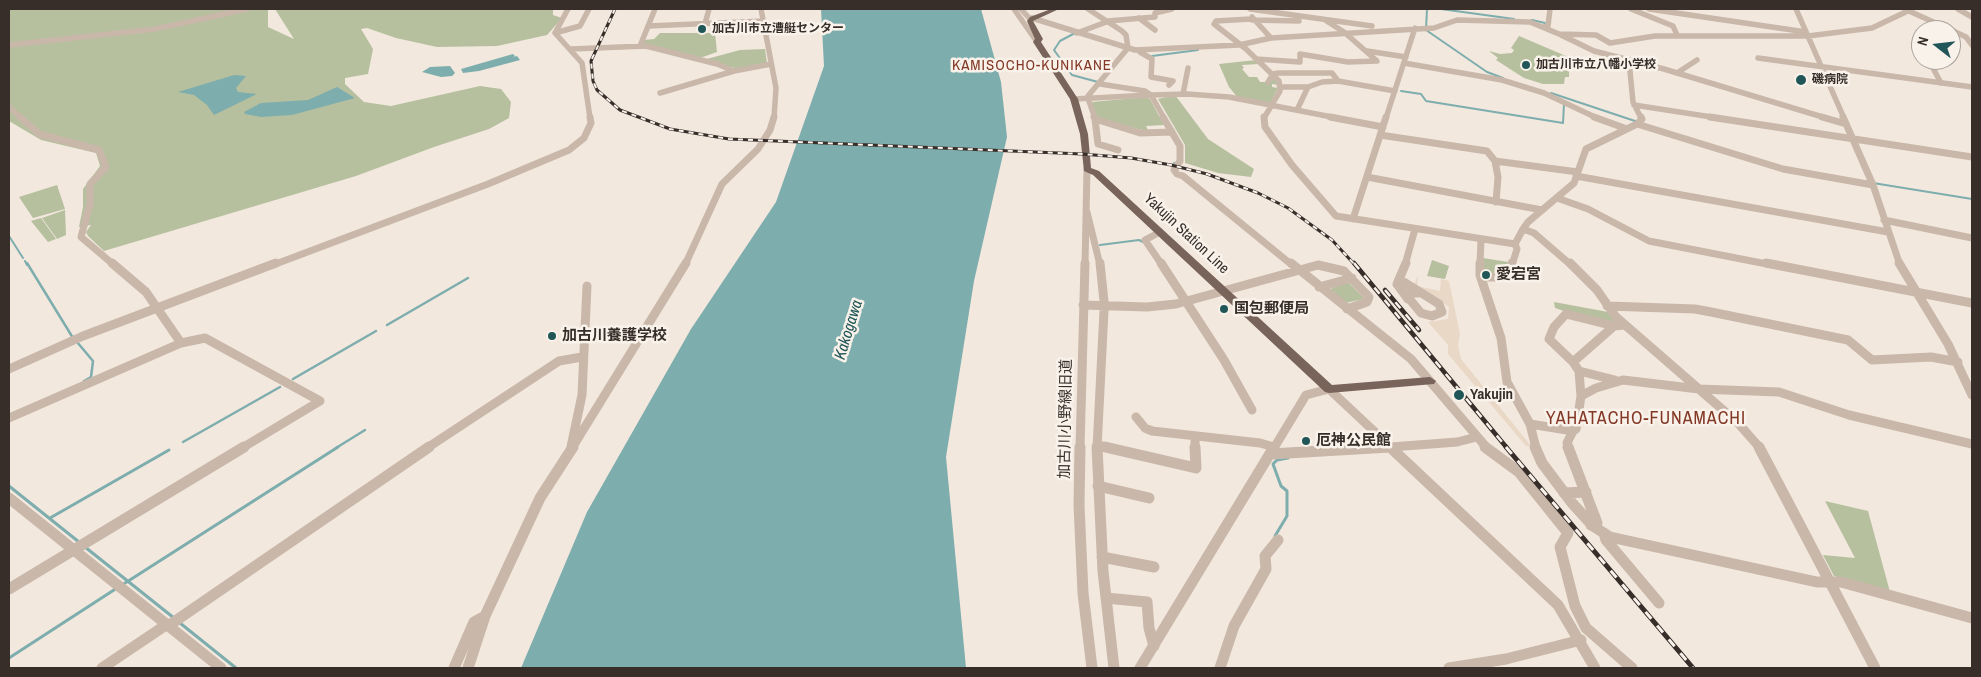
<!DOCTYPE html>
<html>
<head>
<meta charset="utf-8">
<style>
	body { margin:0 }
	#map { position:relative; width:1981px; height:677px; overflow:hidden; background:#f2e8de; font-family:"Archivo Narrow",sans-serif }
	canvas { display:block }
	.frame { position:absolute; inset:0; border:10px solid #372d29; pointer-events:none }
	.north { position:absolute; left:1911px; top:20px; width:50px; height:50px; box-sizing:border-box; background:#f9f2ea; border:1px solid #aba39d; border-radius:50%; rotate:286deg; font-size:14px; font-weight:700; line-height:20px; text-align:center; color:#372d29 }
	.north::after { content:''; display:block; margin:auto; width:18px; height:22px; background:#205657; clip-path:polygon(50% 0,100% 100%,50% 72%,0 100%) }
</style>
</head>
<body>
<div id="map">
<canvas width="1981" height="677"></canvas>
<div class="frame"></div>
<div class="north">N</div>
</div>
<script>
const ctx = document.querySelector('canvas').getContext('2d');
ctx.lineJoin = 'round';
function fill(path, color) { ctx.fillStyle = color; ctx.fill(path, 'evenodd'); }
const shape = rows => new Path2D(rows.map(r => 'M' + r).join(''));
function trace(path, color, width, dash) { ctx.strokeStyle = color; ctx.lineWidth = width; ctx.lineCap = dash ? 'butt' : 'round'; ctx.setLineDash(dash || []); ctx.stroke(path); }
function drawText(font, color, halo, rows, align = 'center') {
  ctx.font = font + ' "Archivo Narrow","Noto Sans JP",sans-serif'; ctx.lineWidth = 5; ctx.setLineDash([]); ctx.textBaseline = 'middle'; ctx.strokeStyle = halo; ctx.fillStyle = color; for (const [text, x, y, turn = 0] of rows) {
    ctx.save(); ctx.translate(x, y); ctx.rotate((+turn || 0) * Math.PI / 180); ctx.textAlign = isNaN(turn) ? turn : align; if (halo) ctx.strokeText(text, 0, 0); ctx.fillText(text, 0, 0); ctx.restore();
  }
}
fill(shape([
	[9,9,268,9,268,27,294,39,275,9,553,9,553,15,562,18,547,35,497,46,437,47,396,38,367,28,361,29,373,49,368,74,345,78,345,84,364,102,391,106,480,86,501,89,511,102,509,118,489,129,434,147,356,176,104,251,88,236,86,232,91,225,79,227,83,207,83,189,100,166,96,153,41,140,9,121],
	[660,33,715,33,717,52,700,58,644,45,644,40,654,39],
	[1519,36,1566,56,1569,62,1569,77,1565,77,1564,84,1543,84,1524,78,1496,60,1498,58,1489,51,1500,54,1512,53,1514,50,1511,48],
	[765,49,767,63,739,69,703,60,740,50],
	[1256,60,1259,64,1242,65,1244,68,1242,69,1249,77,1257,77,1260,82,1269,82,1274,78,1278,85,1272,84,1272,87,1278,88,1270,104,1238,98,1229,87,1219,64],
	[1175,95,1208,139,1254,169,1251,177,1218,173,1185,163,1185,145,1158,99],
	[1146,97,1150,99,1164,125,1146,126,1149,132,1097,118,1092,102],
	[57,185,65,209,33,218,19,197],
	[65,210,66,235,57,239,42,218],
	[41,218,56,239,48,242,31,221],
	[1483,258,1508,262,1507,275,1484,274],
	[1432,260,1449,266,1445,279,1427,276],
	[1348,282,1364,298,1363,299,1346,303,1330,289],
	[1554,302,1608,312,1616,323,1564,311,1555,308],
	[1825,501,1868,511,1890,592,1834,576,1823,555,1855,558]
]), '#b6c09e');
fill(shape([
	[1418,275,1417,286,1440,291,1441,279,1449,281,1460,334,1458,345,1461,359,1531,446,1526,446,1448,354,1448,345,1428,322,1448,319,1449,307,1427,292,1413,287]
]), '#e9d8c6');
fill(shape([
	[821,9,981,9,1001,82,1007,137,974,281,946,457,966,668,521,668,587,512,691,329,776,202,824,66],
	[513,54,515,56,513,57,517,56,520,60,479,71,463,73,461,69],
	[450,66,455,73,452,76,441,77,422,72,430,67],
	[234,75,246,76,236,88,238,92,257,94,214,115,207,105,194,95,178,92],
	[337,87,355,98,292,115,261,117,245,114,244,112,261,103,308,100]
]), '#7eadae');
trace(shape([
	[1427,9,1426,30,1487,72,1503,78],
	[1441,9,1514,19],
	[1532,20,1545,23],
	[1075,33,1060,41,1054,50,1072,75,1098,82],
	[1152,56,1198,50],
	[1401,91,1421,94,1426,101,1563,123,1564,104],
	[1551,93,1638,122],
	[1172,170,1174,163],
	[1873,183,1972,199],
	[9,236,23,258],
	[1100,245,1139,240,1143,242],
	[25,261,27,265]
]), '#7eadae', 2);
trace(shape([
	[27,263,73,338],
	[387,325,468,278],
	[77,342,93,361,91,377,84,381],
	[293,379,376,331],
	[183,442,280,387],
	[336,448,365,430]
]), '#7eadae', 2.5);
trace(shape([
	[9,486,79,542],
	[50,518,169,450],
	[1275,536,1287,516,1287,491,1281,486,1273,464,1277,460,1288,458],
	[85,547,174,618],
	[122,585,338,447],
	[180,623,236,668],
	[9,658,117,588]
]), '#7eadae', 3);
trace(shape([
	[568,9,555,33,582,63,590,118],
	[761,9,776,88,774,118],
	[1014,9,1037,42],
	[1021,9,1030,19],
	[1088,9,1122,31,1126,35,1128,48,1088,96],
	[1250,9,1372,26],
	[1631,9,1673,26,1677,35],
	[1649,9,1806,32],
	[1796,9,1844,118],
	[1958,9,1972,17],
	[1909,11,1951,30],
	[1252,17,1271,38],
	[1032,18,1135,50,1239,45,1271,38,1434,28,1457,20,1530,22,1559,34,1596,35,1610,43,1655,36,1808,36,1872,28,1912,9],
	[1139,18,1155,30],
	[1251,19,1216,21,1214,24,1246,49,1279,81,1280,91,1264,118],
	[1252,20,1299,21],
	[1108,21,1155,17,1155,13,1172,9],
	[705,24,709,9],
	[648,26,764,21],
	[1544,27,1548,26,1550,9],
	[1951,30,1966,37,1972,45],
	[555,33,580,26,589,9],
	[1077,33,1109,21],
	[1561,35,1594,51,1664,69,1826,118],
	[9,45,155,29,247,9],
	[640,46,655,9],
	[571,49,646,46,717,64,734,71,771,64],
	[1367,51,1406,57],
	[1140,52,1152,59,1151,77,1173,81,1169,85],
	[1758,58,1972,87],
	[1256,59,1300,62,1300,54,1348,62,1377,61,1344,32,1325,20],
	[1629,61,1633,102,1641,118],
	[1404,63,1502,80,1544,93,1597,118],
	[1934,70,1941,83],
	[1677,73,1697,60],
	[1268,82,1273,74,1278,73,1332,73,1338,81],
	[1100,84,1145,91,1151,95,1187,94,1229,97,1337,118],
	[1280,87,1308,87],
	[660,93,734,71],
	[1183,94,1188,68],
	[1074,99,1151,95,1164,118],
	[1089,101,1095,118],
	[1634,105,1718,118],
	[9,107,21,118],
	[1297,110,1308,87,1322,82,1338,81,1395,91],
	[1386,118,1415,28]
]), '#c9b7aa', 5.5);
trace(shape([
	[20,117,39,134,99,150,106,167,90,184,90,204,81,237,114,265],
	[1094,117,1095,119,1140,133,1172,132],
	[1163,117,1180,146,1180,161,1174,170,1177,174,1183,176,1292,265],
	[1264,117,1265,127,1292,165,1336,216,1515,244],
	[1330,117,1383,127],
	[1594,117,1627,129],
	[1710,117,1972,157],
	[1822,117,1846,124],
	[1843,117,1873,185,1900,265],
	[1095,119,1098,144,1118,150],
	[1637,124,1783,169,1873,185],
	[1380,135,1487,151,1495,161,1578,172],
	[1495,161,1498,177,1496,202],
	[1576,176,1888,232],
	[1367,177,1542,210],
	[1557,198,1588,209,1649,241,1772,265],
	[1087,212,1100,265],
	[1353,219,1386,117],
	[1884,220,1972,238],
	[1160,232,1145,240,1162,265],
	[273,265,488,184,569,150,584,138,591,123,590,117],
	[685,265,722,184,758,149,770,130,774,117],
	[1085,265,1087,169],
	[1405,265,1415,229],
	[1480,265,1481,240],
	[1512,265,1517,249,1515,244,1523,229],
	[1571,265,1534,233,1523,229,1528,222,1574,183,1586,149,1637,124,1642,119,1641,117]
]), '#c9b7aa', 7);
trace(shape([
	[112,263,146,292,181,343],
	[1100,263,1104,301],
	[1161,263,1224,360,1252,410],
	[1291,263,1411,359,1487,448],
	[1406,263,1397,284,1408,299],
	[1480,263,1480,275,1501,338,1507,382,1530,424,1536,448],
	[1570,263,1597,290,1616,317,1738,423,1760,448],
	[1766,263,1972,303],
	[1899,263,1948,344,1972,395],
	[1481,277,1508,277,1512,263],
	[1399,279,1439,304,1442,312,1432,316,1421,313,1407,296,1410,293,1418,293],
	[1319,287,1352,278],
	[1083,305,1147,307,1176,304,1318,265,1344,271,1369,297,1367,302,1347,309],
	[1607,306,1695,309,1711,312,1848,340,1872,360,1931,357,1958,362],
	[1573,362,1614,326],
	[9,369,83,336,276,263],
	[1579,371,1615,380],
	[1581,396,1579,371,1573,362,1549,339,1554,327,1566,314,1614,326,1625,325],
	[1136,417,1145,428,1152,431,1260,443,1274,447],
	[9,418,181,343,205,338,320,401],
	[1530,424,1573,431,1576,429,1581,396,1596,388,1623,380,1699,389,1779,392,1849,415,1972,444],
	[1195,436,1195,448],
	[1097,445,1111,448],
	[571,447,582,395,587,286],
	[1391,447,1457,442,1477,437],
	[242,448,320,401],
	[427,448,559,361,582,357],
	[572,448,686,263],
	[1080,448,1085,263],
	[1097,448,1104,311],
	[1274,448,1306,395,1329,389,1392,448],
	[1370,448,1390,447],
	[1569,448,1567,443,1573,431]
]), '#c9b7aa', 9);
trace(shape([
	[1080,447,1079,505,1083,593,1092,668],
	[1097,447,1103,571,1114,668],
	[1105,447,1196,468,1195,447],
	[1390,447,1558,605,1595,668],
	[1485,447,1519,472,1568,533,1560,547,1575,606,1586,628,1632,668],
	[1535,447,1542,463,1572,503,1593,526,1610,537,1817,582,1841,582,1972,618],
	[1568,447,1597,523,1591,525],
	[1759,447,1875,668],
	[1271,454,1390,447],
	[1098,486,1149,498],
	[1564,493,1586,492],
	[9,498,221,668],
	[1604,533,1606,540,1659,603],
	[1102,557,1154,567],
	[9,589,244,447],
	[1106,598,1147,602,1149,628,1154,646],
	[168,626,429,447],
	[102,668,166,625],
	[454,668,474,622,485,616],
	[468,668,485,616,540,498,573,447],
	[1140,668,1274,447],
	[1220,668,1234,626,1266,569,1265,556,1278,540],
	[1449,668,1506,659,1581,640]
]), '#c9b7aa', 11);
fill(shape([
	[1051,9,1059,9,1033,21,1043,39,1041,42,1078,99,1088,134,1091,168,1099,171,1332,385,1430,377,1436,381,1434,384,1329,393,1325,392,1093,175,1084,171,1080,134,1070,99,1033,42,1035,39,1027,21,1030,17,1051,9]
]), '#78645b');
const railFar2 = shape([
	[615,9,591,61,593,81,597,90,620,110,670,129,729,139,1082,154,1131,158,1171,165,1207,174,1258,193,1288,208,1332,240,1355,265]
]);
const railFar1 = shape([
	[1354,263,1507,448],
	[1385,290,1419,330]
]);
const rail = shape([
	[1506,447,1693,668]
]);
trace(railFar2, '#372d29', 3);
trace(railFar1, '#372d29', 4.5);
trace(rail, '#372d29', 5);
trace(railFar2, '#f9f2ea', 2, [5]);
trace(railFar1, '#f9f2ea', 2.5, [8]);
trace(rail, '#f9f2ea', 3, [9]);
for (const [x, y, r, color] of [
	[702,29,5,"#205657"],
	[1526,65,5,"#205657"],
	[1801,80,6,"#205657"],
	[1486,275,5,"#205657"],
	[1224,309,5,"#205657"],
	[552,336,5,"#205657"],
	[1459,395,6,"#205657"],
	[1306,441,5,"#205657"]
]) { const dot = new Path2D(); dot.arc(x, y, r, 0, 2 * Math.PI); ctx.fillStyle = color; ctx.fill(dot); trace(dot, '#f9f2ea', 2); }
drawText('bold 12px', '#372d29', '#f9f2ea', [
	["加古川市立漕艇センター",712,29],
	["加古川市立八幡小学校",1536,65],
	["磯病院",1812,80]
], 'left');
ctx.letterSpacing = '1px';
drawText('15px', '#833826', '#f9f2ea', [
	["KAMISOCHO-KUNIKANE",1032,66]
]);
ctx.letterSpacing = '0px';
drawText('15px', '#372d29', '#f9f2ea', [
	["Yakujin Station Line",1186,234,43],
	["加古川小野線旧道",1066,419,-89]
]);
drawText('bold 15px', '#372d29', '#f9f2ea', [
	["愛宕宮",1496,275],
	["国包郵便局",1234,309],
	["加古川養護学校",562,336],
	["Yakujin",1470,395],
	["厄神公民館",1316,441]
], 'left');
drawText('italic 16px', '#205657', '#f9f2ea', [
	["Kakogawa",849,330,-73]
]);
ctx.letterSpacing = '1px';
drawText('18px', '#833826', '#f9f2ea', [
	["YAHATACHO-FUNAMACHI",1646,419]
]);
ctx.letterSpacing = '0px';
</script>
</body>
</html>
